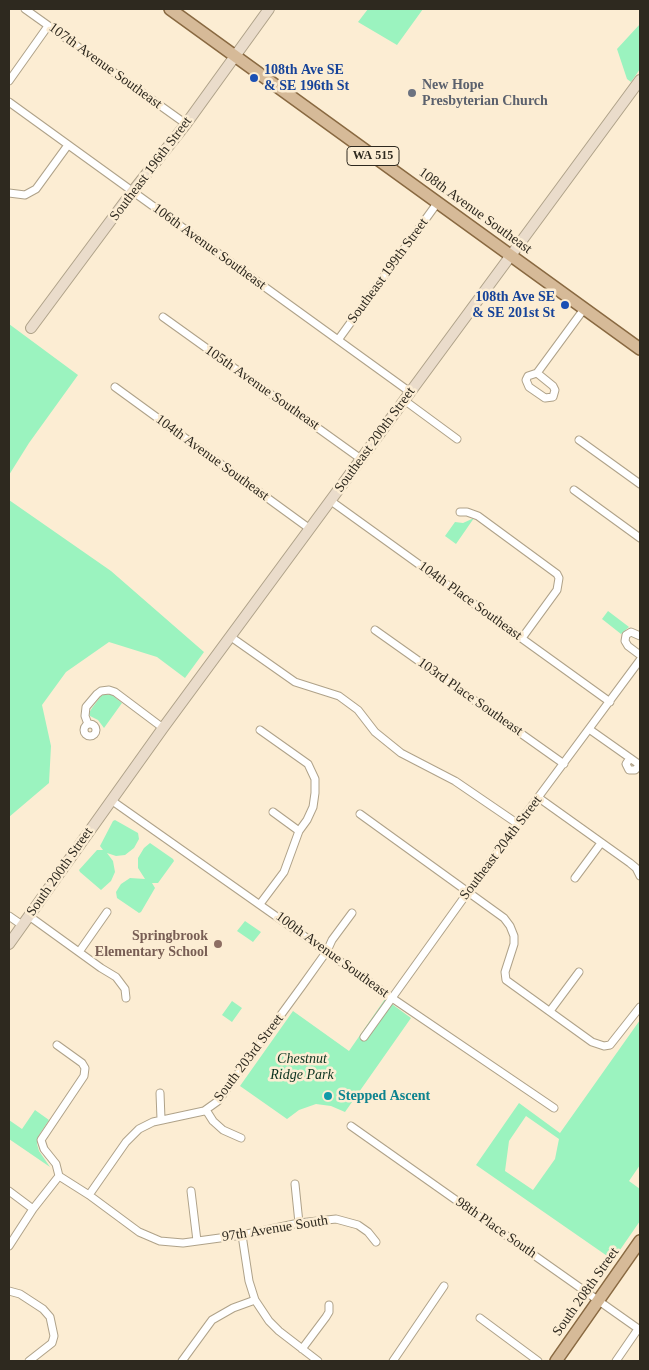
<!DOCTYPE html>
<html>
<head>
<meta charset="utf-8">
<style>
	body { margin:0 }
	#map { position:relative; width:649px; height:1370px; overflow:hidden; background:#fcedd3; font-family:"Times New Roman",serif }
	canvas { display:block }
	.frame { position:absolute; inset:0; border:10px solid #2e291f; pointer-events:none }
</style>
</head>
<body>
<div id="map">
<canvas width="649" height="1370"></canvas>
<div class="frame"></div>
</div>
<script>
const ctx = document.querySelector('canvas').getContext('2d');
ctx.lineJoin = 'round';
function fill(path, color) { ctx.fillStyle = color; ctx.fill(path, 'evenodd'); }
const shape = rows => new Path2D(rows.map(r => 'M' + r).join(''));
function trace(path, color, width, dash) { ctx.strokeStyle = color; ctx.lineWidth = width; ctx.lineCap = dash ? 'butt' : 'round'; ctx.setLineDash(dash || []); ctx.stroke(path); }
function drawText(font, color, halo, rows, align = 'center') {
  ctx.font = font + ' "Times New Roman",serif'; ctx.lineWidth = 5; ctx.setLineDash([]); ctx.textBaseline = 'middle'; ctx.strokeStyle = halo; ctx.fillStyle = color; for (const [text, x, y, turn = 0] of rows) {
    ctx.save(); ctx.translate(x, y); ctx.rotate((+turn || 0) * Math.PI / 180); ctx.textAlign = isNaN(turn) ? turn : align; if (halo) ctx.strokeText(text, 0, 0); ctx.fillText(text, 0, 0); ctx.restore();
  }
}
fill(shape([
	[368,9,423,9,397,45,358,22],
	[640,24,640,69,631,82,627,79,617,49],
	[9,324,78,375,29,443,9,475],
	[9,500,111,571,204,652,185,678,157,657,109,642,66,672,42,705,51,746,49,783,9,817],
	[474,518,456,544,445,536,455,522,463,523],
	[608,611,629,627,621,634,602,619],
	[105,694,112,695,122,703,104,728,98,720,90,716,89,713,92,708,101,696],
	[115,820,138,833,139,839,134,848,125,855,116,856,107,853,113,861,115,872,111,881,101,890,80,872,79,870,97,850,103,850,100,846,113,821],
	[150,843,173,859,174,861,158,883,152,883,155,888,141,912,139,913,117,898,116,892,121,884,130,878,145,879,138,868,138,858,144,848],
	[245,921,261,932,253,942,237,931],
	[385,999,411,1018,345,1112,331,1106,316,1104,299,1110,287,1119,240,1086,293,1011,349,1051],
	[232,1001,242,1008,232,1022,222,1015],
	[640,1020,640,1165,629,1181,640,1189,640,1221,613,1260,476,1165,519,1103,560,1133],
	[526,1116,559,1139,555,1159,533,1190,505,1171,509,1141],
	[35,1110,49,1120,39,1135,37,1144,39,1151,50,1167,9,1139,9,1120,22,1129]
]), '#9bf3bf');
const street = shape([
	[25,9,186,124],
	[9,81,48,26],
	[9,102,410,392],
	[9,193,25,195,36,189,68,145],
	[163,317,361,459],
	[338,340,438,202],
	[537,373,553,386,555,390,553,397,545,398,529,387,526,380,528,376,537,373,584,309],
	[115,387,310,529],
	[404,400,457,439],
	[579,440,640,484],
	[574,490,640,538],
	[331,501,610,702],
	[460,512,467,512,478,516,557,574,559,578,557,590,522,638],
	[375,630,564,764],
	[640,636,631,632,626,635,625,641,628,646,640,655],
	[231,637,295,682,339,696,358,710,375,732,401,753,455,781,518,824],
	'84 730a6 6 0 1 1 12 0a6 6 0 1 1-12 0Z',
	[88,724,85,716,86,707,97,694,101,691,109,690,115,692,163,728],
	[589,729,640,765],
	[630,758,626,764,629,770,635,770,640,765],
	[539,798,630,863,636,868,640,876],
	[111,800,392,998,554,1108],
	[273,812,299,831],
	[360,814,504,918,510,926,514,936,514,944,505,972,506,980,592,1042,604,1046,610,1045,640,1007],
	[575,878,601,843],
	[260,904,284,872,299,831,307,820,313,807,315,793,315,779,308,764,260,730],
	[9,916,22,925],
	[29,916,101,968,116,977,125,989,126,998],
	[79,952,107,912],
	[550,1011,579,972],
	[364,1037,468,892,640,660],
	[57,1045,82,1063,85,1068,84,1076,41,1140,44,1149,56,1164,59,1176],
	[160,1093,161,1119],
	[206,1110,213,1121,223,1130,241,1138],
	[351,1126,640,1330],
	[59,1176,89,1195,139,1232,160,1241,183,1243,242,1235,299,1223,336,1219,358,1225,368,1232,376,1242],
	[295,1184,299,1223],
	[9,1191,33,1209],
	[191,1191,197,1241],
	[89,1195,126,1142,139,1129,153,1122,204,1111,218,1101,302,986,327,951,332,940,352,913],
	[242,1235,249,1281,255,1300,269,1321,279,1331,318,1361],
	[9,1246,33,1209,59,1176],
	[9,1291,20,1294,43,1309,50,1317,54,1336,52,1343,29,1361],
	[480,1318,538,1361],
	[302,1349,326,1317,329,1312,329,1305],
	[182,1361,212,1320,233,1308,255,1300],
	[393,1361,444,1286],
	[616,1361,638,1329]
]);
const secondary = shape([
	[31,328,132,192,186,124,269,9],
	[9,944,163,728,640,80]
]);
const primary = shape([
	[170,9,640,349],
	[556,1361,640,1241]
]);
trace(street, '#afa289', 9);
trace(secondary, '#afa289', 12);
trace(primary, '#896941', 14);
trace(street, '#fff', 7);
trace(secondary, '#eadccb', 10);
trace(primary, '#d6ba98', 11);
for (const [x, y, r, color] of [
	[254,78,5,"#1a4fb4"],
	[412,93,5,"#6b7280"],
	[565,305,5,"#1a4fb4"],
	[218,944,5,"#8d6e63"],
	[328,1096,5,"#0f9aa8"]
]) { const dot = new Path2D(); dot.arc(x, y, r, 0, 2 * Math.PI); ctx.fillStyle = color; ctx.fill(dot); trace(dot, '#fcedd3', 2); }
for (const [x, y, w] of [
	[373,156,52]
]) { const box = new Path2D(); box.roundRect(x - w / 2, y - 9.5, w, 19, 4); ctx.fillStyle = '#fcedd3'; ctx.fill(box); trace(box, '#2e291f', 1); }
drawText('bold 12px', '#2e291f', null, [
	["WA 515",373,156]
]);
drawText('14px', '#2e291f', '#fcedd3', [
	["107th Avenue Southeast",105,66,36],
	["Southeast 196th Street",151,169,-53],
	["108th Avenue Southeast",475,211,36],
	["106th Avenue Southeast",209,247,36],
	["Southeast 199th Street",388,271,-54],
	["105th Avenue Southeast",262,388,35],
	["Southeast 200th Street",375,440,-54],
	["104th Avenue Southeast",212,458,36],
	["104th Place Southeast",470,601,36],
	["103rd Place Southeast",470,697,35],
	["Southeast 204th Street",501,848,-53],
	["South 200th Street",60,872,-55],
	["100th Avenue Southeast",332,955,36],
	["South 203rd Street",249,1058,-53],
	["98th Place South",496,1228,35],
	["97th Avenue South",275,1229,-9],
	["South 208th Street",586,1292,-55]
]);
drawText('bold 14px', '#164399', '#fcedd3', [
	["108th Ave SE",264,70],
	["& SE 196th St",264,86],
	["108th Ave SE",555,297,"right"],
	["& SE 201st St",555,313,"right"]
], 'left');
drawText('bold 14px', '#5b616d', '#fcedd3', [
	["New Hope",422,85],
	["Presbyterian Church",422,101]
], 'left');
drawText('bold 14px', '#785e54', '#fcedd3', [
	["Springbrook",208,936],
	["Elementary School",208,952]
], 'right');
drawText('italic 14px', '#0a321e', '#fcedd3', [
	["Chestnut",302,1059],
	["Ridge Park",302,1075]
]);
drawText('bold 14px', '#0d838f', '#fcedd3', [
	["Stepped Ascent",338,1096]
], 'left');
</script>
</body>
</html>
